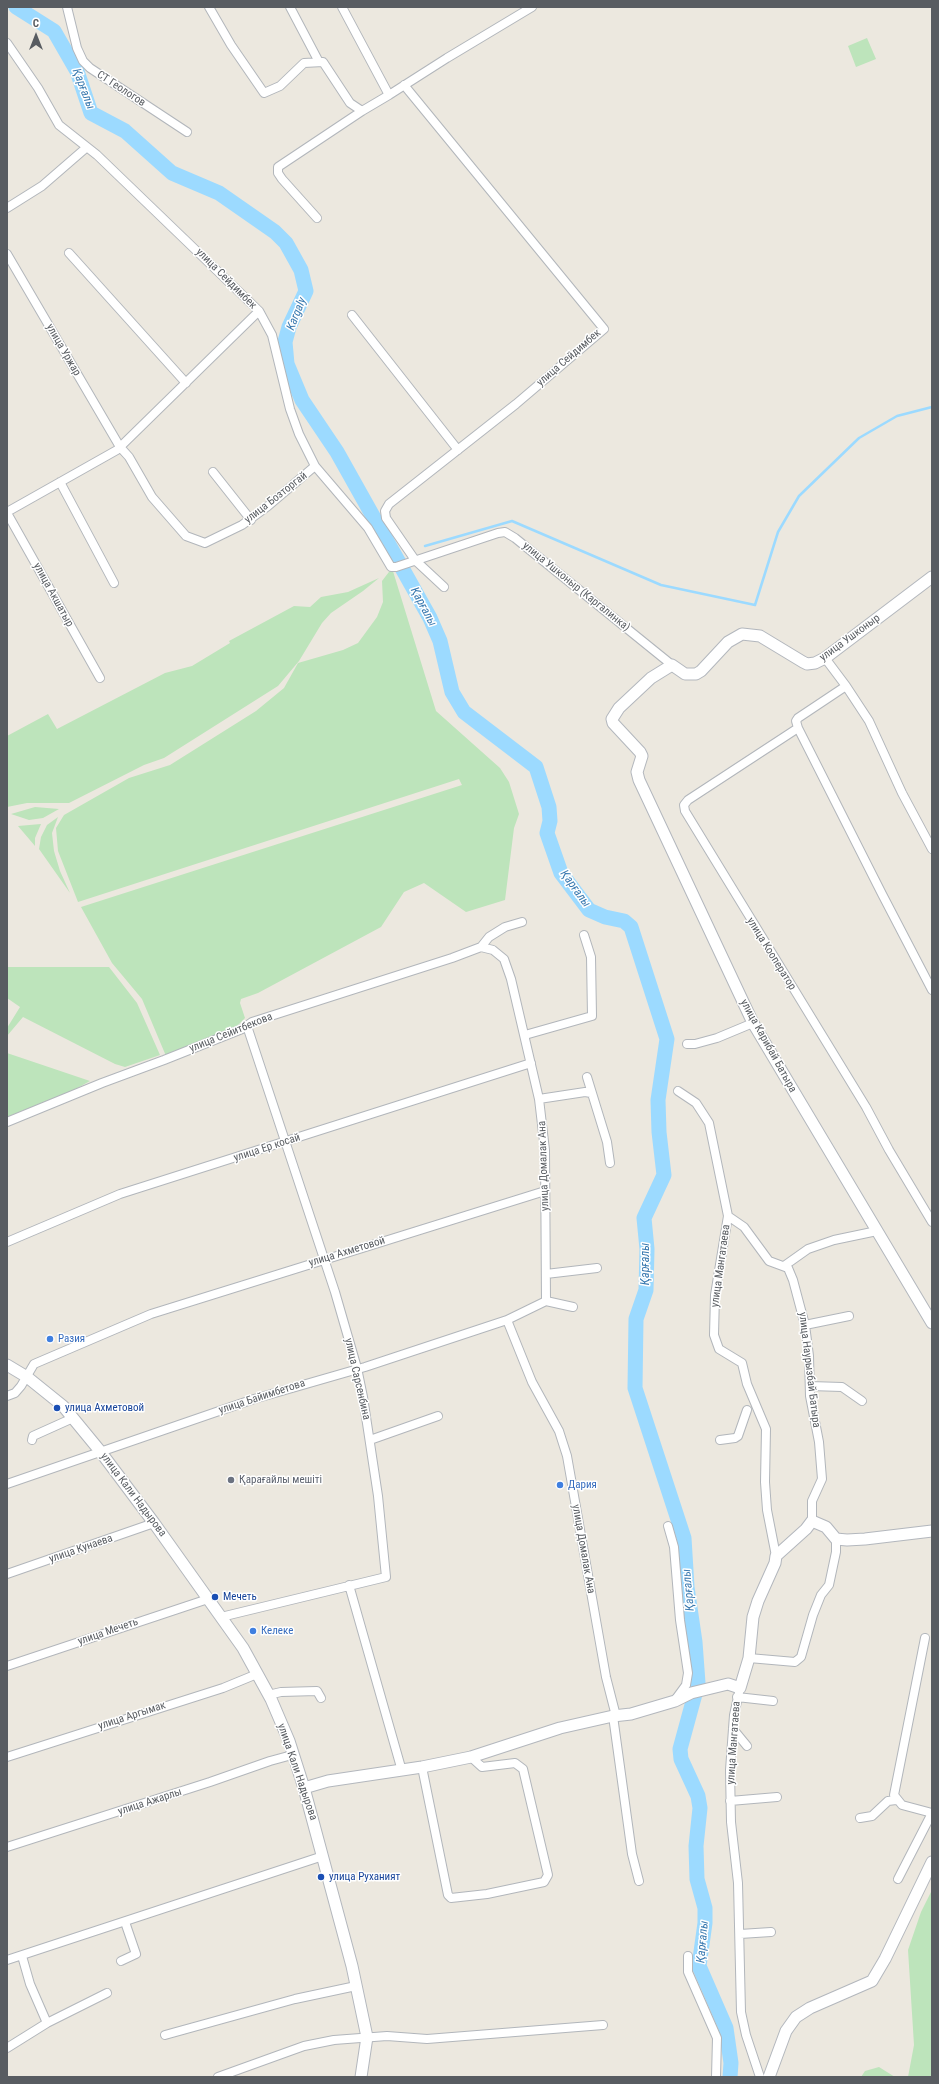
<!DOCTYPE html>
<html>
<head>
<meta charset="utf-8">
<style>
	body { margin:0 }
	#map { position:relative; width:939px; height:2084px; overflow:hidden; background:#ece8df; font-family:"Roboto Condensed",sans-serif }
	canvas { display:block }
	.frame { position:absolute; inset:0; border:8px solid #585c61; pointer-events:none }
	.north { position:absolute; left:16px; top:16px; width:40px; height:40px; -webkit-text-stroke:3px #fff; paint-order:stroke; rotate:0deg; font-size:11px; font-weight:700; line-height:16px; text-align:center; color:#585c61 }
	.north::after { content:''; display:block; margin:auto; width:14px; height:18px; background:#585c61; clip-path:polygon(50% 0,100% 100%,50% 72%,0 100%) }
</style>
</head>
<body>
<div id="map">
<canvas width="939" height="2084"></canvas>
<div class="frame"></div>
<div class="north">С</div>
</div>
<script>
const ctx = document.querySelector('canvas').getContext('2d');
ctx.lineJoin = 'round';
function fill(path, color) { ctx.fillStyle = color; ctx.fill(path, 'evenodd'); }
const shape = rows => new Path2D(rows.map(r => 'M' + r).join(''));
function trace(path, color, width, dash) { ctx.strokeStyle = color; ctx.lineWidth = width; ctx.lineCap = dash ? 'butt' : 'round'; ctx.setLineDash(dash || []); ctx.stroke(path); }
function drawText(font, color, halo, rows, align = 'center') {
  ctx.font = font + ' "Roboto Condensed",sans-serif'; ctx.lineWidth = 3; ctx.setLineDash([]); ctx.textBaseline = 'middle'; ctx.strokeStyle = halo; ctx.fillStyle = color; for (const [text, x, y, turn = 0] of rows) {
    ctx.save(); ctx.translate(x, y); ctx.rotate((+turn || 0) * Math.PI / 180); ctx.textAlign = isNaN(turn) ? turn : align; if (halo) ctx.strokeText(text, 0, 0); ctx.fillText(text, 0, 0); ctx.restore();
  }
}
fill(shape([
	[867,38,876,59,856,67,848,46],
	[392,568,436,711,500,768,509,782,519,814,514,828,505,900,466,912,424,883,404,892,381,927,258,993,241,999,240,1003,245,1018,236,1027,166,1056,142,999,112,963,81,907,462,785,459,779,78,902,58,851,56,828,64,815,129,778,170,765,256,711,284,688,298,663,343,650,358,643,377,617,383,602,382,581],
	[379,578,363,591,331,613,322,623,299,661,278,686,164,758,144,765,69,803,27,803,7,807,7,736,48,714,57,729,165,673,192,666,230,643,229,641,294,606,310,607,321,597,348,592],
	[35,807,59,809,43,818,29,820,11,814],
	[58,817,52,833,54,851,60,871,70,893,39,849,41,837,47,825],
	[41,824,35,838,35,846,18,826],
	[7,967,109,967,137,1003,160,1055,125,1067,115,1064,23,1017,7,1036,7,1028,20,1007,7,998],
	[7,1053,90,1081,72,1091,7,1117],
	[932,1890,932,2077,908,2077,914,2045,908,1950,921,1912],
	[879,2067,895,2077,861,2077,865,2071]
]), '#bde4bb');
trace(shape([
	[425,546,512,521,661,585,755,605,778,532,799,496,859,438,897,416,932,407]
]), '#9cdaff', 2.5);
trace(shape([
	[16,7,54,31,77,71,91,113,125,131,172,173,219,193,275,232,286,243,301,270,306,291,289,327,285,342,287,364,302,400,337,452,430,618,440,641,452,692,464,712,536,767,549,807,550,821,547,833,561,873,589,910,605,917,624,921,631,927,667,1039,658,1100,659,1132,664,1175,644,1218,647,1249,646,1290,636,1319,635,1388,684,1538,687,1587,695,1642,698,1683,680,1749,681,1759,698,1796,700,1808,696,1846,697,1879,705,1908,705,1923,699,1966,726,2028,731,2063,730,2077]
]), '#9cdaff', 15);
const street = shape([
	[67,7,77,48,83,61,90,68,187,132],
	[209,7,231,45,264,93,280,86,304,63,323,62,350,103,362,111,389,95,342,7],
	[290,7,319,62],
	[7,43,38,88,59,125,97,155,259,311,272,335,290,409,299,434,315,466,268,506,242,525,205,543,186,536,152,497,129,457,120,447,7,254],
	[404,85,604,329,516,404,389,504,385,511,386,518,415,560,444,587],
	[389,95,447,58,532,7],
	[7,208,42,186,87,147],
	[317,218,282,179,278,173,278,167,362,111],
	[69,253,186,383],
	[352,315,458,450],
	[315,466,368,528,391,567,396,567,498,533,505,532,515,538,672,665],
	[213,472,251,520],
	[60,482,114,583],
	[7,512,117,450,259,311],
	[7,513,100,678],
	[825,658,846,686,798,718,796,721,798,728,882,894,932,990],
	[846,686,869,721,902,793,932,849],
	[798,728,688,800,684,805,685,811,866,1107,889,1150,932,1222],
	[525,1035,592,1016,591,957,584,935],
	[687,1044,695,1044,717,1038,753,1023],
	[587,1077,607,1142,610,1163],
	[678,1091,696,1103,709,1123,728,1216,715,1295,714,1335,719,1349,742,1363,747,1384,766,1429,765,1482,767,1510,776,1556],
	[539,1099,585,1092,591,1093],
	[7,1122,102,1083,164,1060,242,1029,252,1022,452,958,481,947,489,937,505,927,522,922],
	[728,1216,744,1227,769,1261,788,1268,793,1280,805,1325,809,1356,810,1396,819,1442,822,1479,812,1501,812,1521],
	[7,1242,120,1194,531,1063],
	[784,1266,808,1249,834,1240,877,1231],
	[546,1274,597,1268],
	[546,1301,573,1307],
	[507,1320,532,1382,559,1431,567,1456,606,1677,616,1716],
	[805,1325,849,1316],
	[810,1386,842,1387,862,1401],
	[7,1396,15,1393,21,1386,34,1364,151,1314,545,1191],
	[32,1440,33,1436,73,1418],
	[370,1440,438,1416],
	[720,1440,735,1438,738,1436,747,1410],
	[7,1484,254,1399,365,1367,507,1320,546,1301,545,1150,539,1099,511,979,504,959,493,950,481,947],
	[668,1526,674,1547,680,1620,688,1673,686,1685,675,1700],
	[7,1574,154,1523],
	[349,1585,402,1771],
	[221,1617,386,1577,378,1496,363,1397,357,1368,335,1292,247,1026],
	[925,1638,894,1795,902,1805,932,1813],
	[749,1658,795,1662,801,1657,813,1615,821,1595,829,1585,836,1552,836,1539],
	[7,1666,208,1599],
	[740,1688,734,1715,730,1770,731,1822,738,1883,741,2012,746,2035,760,2077],
	[268,1695,281,1692,317,1691,321,1698],
	[737,1697,773,1701],
	[613,1716,632,1854,639,1881],
	[733,1729,747,1746],
	[7,1757,223,1688,257,1674],
	[422,1767,448,1895,451,1898,487,1894,544,1882,548,1875,523,1769,515,1763,482,1767,471,1757],
	[730,1801,777,1797],
	[860,1818,872,1816,888,1801,896,1800],
	[7,1847,210,1782,270,1761,292,1755],
	[898,1879,932,1813],
	[740,1934,771,1932],
	[22,1956,30,1984,47,2023],
	[688,1956,688,1972,717,2038,716,2077],
	[7,1960,323,1856],
	[121,1961,136,1954,125,1922],
	[165,2035,295,1999,356,1986],
	[7,2048,47,2023,107,1993],
	[218,2077,304,2046,334,2040,387,2036,427,2039,603,2025]
]);
const secondary = shape([
	[932,577,825,658,815,663,807,664,803,662,760,636,742,634,728,642,701,671,696,674,685,674,672,665,651,678,619,708,612,719,613,723,640,752,642,756,637,772,639,780,753,1023,932,1323],
	[7,1365,27,1377,63,1406,100,1451,154,1523,243,1648,271,1699,289,1741,304,1788,352,1966,367,2037,361,2077],
	[304,1788,328,1781,422,1767,471,1757,560,1728,613,1716,631,1714,675,1701,691,1693,728,1684,740,1688,749,1658,753,1617,758,1601,775,1563,776,1556,806,1529,812,1521,826,1527,836,1539,847,1540,865,1539,932,1531],
	[769,2077,786,2031,796,2017,810,2008,872,1981,885,1959,932,1862]
]);
trace(street, '#b2b6bb', 10);
trace(secondary, '#b3b7bd', 13);
trace(street, '#fff', 8);
trace(secondary, '#fff', 11);
for (const [x, y, r, color] of [
	[50,1339,4,"#3f7fe0"],
	[57,1408,4,"#1a4fb4"],
	[231,1480,4,"#6b7280"],
	[560,1485,4,"#3f7fe0"],
	[215,1597,4,"#1a4fb4"],
	[253,1631,4,"#3f7fe0"],
	[321,1877,4,"#1a4fb4"]
]) { const dot = new Path2D(); dot.arc(x, y, r, 0, 2 * Math.PI); ctx.fillStyle = color; ctx.fill(dot); trace(dot, '#fff', 1.5); }
drawText('11px', '#585c61', '#fff', [
	["СТ Геологов",121,89,33],
	["улица Сейдимбек",226,279,45],
	["улица Уржар",63,350,60],
	["улица Сейдимбек",569,358,-41],
	["улица Бозторгай",276,498,-38],
	["улица Ушконыр (Каргалинка)",576,587,39],
	["улица Акшатыр",53,595,61],
	["улица Ушконыр",850,638,-36],
	["улица Кооператор",771,954,58],
	["улица Сейитбекова",231,1033,-22],
	["улица Карибай Батыра",768,1046,61],
	["улица Ер косай",267,1148,-18],
	["улица Домалак Ана",544,1166,-92],
	["улица Ахметовой",347,1252,-17],
	["улица Мангатаева",721,1266,-82],
	["улица Наурызбай Батыра",809,1370,83],
	["улица Сарсенбина",357,1379,77],
	["улица Байимбетова",262,1397,-18],
	["улица Кали Надырова",133,1495,53],
	["улица Кунаева",81,1549,-19],
	["улица Домалак Ана",583,1549,80],
	["улица Мечеть",108,1632,-19],
	["улица Аргымак",132,1716,-18],
	["улица Мангатаева",734,1743,-86],
	["улица Кали Надырова",297,1772,71],
	["улица Ажарлы",150,1802,-18]
]);
drawText('11px', '#366cbe', '#fff', [
	["Разия",58,1339],
	["Дария",568,1485],
	["Келеке",261,1631]
], 'left');
drawText('11px', '#164399', '#fff', [
	["улица Ахметовой",65,1408],
	["Мечеть",223,1597],
	["улица Руханият",329,1877]
], 'left');
drawText('11px', '#5b616d', '#fff', [
	["Қарағайлы мешіті",239,1480]
], 'left');
drawText('italic 12px', '#3a7ab0', '#fff', [
	["Қарғалы",83,89,69],
	["Kargaly",297,314,-68],
	["Қарғалы",423,607,62],
	["Қарғалы",575,889,54],
	["Қарғалы",646,1264,-90],
	["Қарғалы",689,1590,-95],
	["Қарғалы",703,1942,-85]
]);
</script>
</body>
</html>
